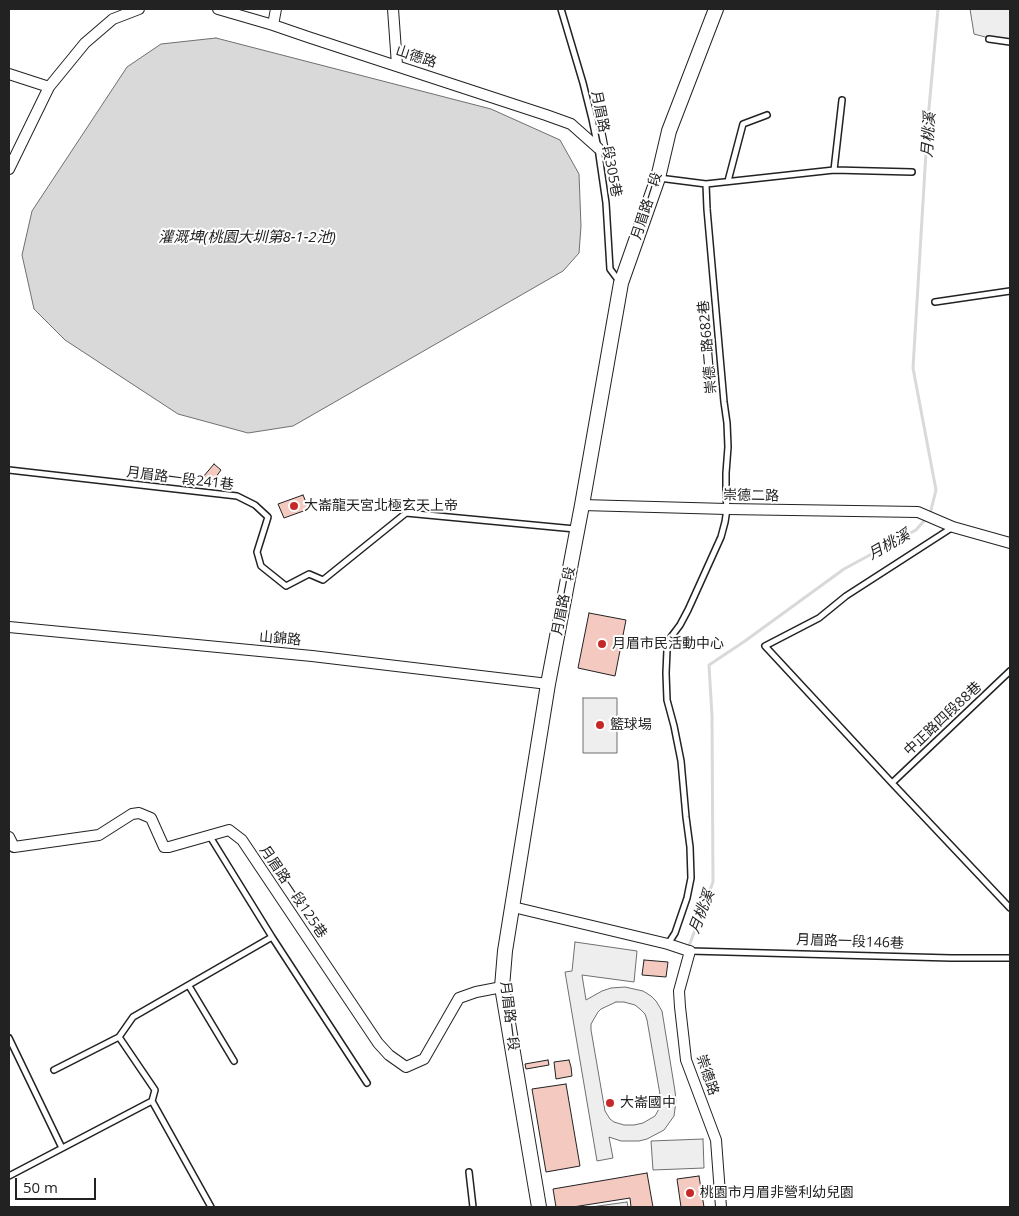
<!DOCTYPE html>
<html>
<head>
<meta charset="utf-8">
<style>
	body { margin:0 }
	#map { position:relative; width:1019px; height:1216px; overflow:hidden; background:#fff; font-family:"Open Sans",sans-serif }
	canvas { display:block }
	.frame { position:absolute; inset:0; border:10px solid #222; pointer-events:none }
	.scale { position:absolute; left:15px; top:1178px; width:81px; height:22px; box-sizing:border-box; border:2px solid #222; border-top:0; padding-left:6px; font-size:15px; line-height:18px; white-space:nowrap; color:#222; -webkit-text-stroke:4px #fff; paint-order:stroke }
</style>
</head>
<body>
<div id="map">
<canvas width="1019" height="1216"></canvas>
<div class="frame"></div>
<div class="scale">50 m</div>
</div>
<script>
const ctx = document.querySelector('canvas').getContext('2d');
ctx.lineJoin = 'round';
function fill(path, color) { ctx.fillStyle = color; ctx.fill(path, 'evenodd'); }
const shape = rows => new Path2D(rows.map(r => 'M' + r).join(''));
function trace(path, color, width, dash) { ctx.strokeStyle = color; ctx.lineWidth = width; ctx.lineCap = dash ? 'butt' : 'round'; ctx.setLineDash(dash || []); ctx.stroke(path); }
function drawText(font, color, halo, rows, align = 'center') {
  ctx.font = font + ' "Open Sans","Noto Sans TC",sans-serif'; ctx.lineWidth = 4; ctx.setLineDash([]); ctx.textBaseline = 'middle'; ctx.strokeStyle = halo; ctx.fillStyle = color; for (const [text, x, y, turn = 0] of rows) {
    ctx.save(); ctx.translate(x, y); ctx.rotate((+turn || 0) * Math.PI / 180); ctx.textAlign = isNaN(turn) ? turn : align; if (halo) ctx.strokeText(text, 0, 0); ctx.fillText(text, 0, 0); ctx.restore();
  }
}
const green = shape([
	[970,9,1010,9,1010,40,989,38,974,34,970,9],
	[583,698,617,698,617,753,583,753,583,698],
	[575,942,637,951,634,982,582,975,586,1000,602,991,611,988,625,987,643,991,651,996,656,1001,662,1011,675,1091,676,1101,674,1116,664,1130,647,1139,639,1141,621,1141,609,1137,613,1158,597,1161,565,972,572,971,575,942],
	[616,1002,624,1002,635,1005,640,1009,645,1014,647,1020,661,1100,660,1107,655,1116,643,1123,634,1125,624,1125,614,1122,610,1119,605,1111,591,1030,591,1024,598,1012,601,1009,616,1002],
	[703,1139,704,1168,653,1170,651,1141,703,1139],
	[627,1202,628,1207,591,1207,627,1202]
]);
fill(green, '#eee');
trace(green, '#6f6f6f', 1);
const water = shape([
	[216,38,491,109,560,140,579,174,581,226,579,253,563,271,293,426,248,433,178,414,65,340,34,309,22,255,32,211,127,67,161,44,216,38]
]);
fill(water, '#d9d9d9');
trace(water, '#6f6f6f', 1);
trace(shape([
	[689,946,713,882,712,716,709,665,745,641,844,569,916,530,930,514,936,490,913,368,928,119,938,9]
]), '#d9d9d9', 3);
const building = shape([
	[214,464,221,470,210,485,203,477,214,464],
	[303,495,309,509,284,518,278,504,303,495],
	[589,613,626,620,615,676,578,668,589,613],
	[644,960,668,962,666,977,642,975,644,960],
	[548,1060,549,1065,526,1069,525,1064,548,1060],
	[569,1060,571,1067,572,1076,556,1079,554,1062,569,1060],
	[566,1084,580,1166,546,1172,532,1089,566,1084],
	[647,1173,653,1207,631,1207,630,1198,573,1207,556,1207,553,1189,647,1173],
	[699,1176,704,1207,681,1207,677,1179,699,1176]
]);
fill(building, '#f3c9c0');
trace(building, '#222', 1);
const lane = shape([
	[561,9,583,83,592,119,598,148,606,203,610,269,619,281],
	[989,39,1010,42],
	[834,170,842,100],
	[659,178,706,184,834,170,912,172],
	[728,181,743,124,767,115],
	[935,302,1010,291],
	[9,470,237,496,255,505,268,517,257,552,261,566,286,586,309,574,323,580,406,513,575,529],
	[953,527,846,596,819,618,765,646,892,783,1010,908],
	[892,783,1010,671],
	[209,835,272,937,367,1083],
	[668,944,675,933,687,898,691,878,690,847,686,817,681,761,674,726,667,700,666,673,667,650,671,637,680,625,688,610,721,537,725,522,727,509,726,494,726,473,728,447,727,423,724,402,707,209,706,184],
	[690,951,951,958,1010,958],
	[189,986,234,1061],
	[119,1037,133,1017,272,937],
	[9,1038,62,1148],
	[54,1070,119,1037,155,1090,152,1101],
	[469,1172,473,1207],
	[9,1176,152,1101,211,1207]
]);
const street = shape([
	[218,9,273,25,308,37,546,115,571,124,598,148],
	[393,9,397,65],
	[273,25,276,9],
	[9,74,49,87],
	[9,169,49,87,85,43,113,19,139,9],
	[582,505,727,509,918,512,953,527,1010,543],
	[9,627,312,656,548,684],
	[9,837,14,847,99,835,132,814,139,813,151,818,164,847,169,847,229,830,242,840,378,1043,389,1055,406,1067,424,1059,459,998,476,992,502,987],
	[513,907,668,944,689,951],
	[690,951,679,991,680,1007,684,1042,686,1060,716,1140,721,1207]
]);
const secondary = shape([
	[539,1207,502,987,505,951,548,684,582,505,621,283,658,178,669,131,716,9]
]);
trace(lane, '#222', 8);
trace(street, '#222', 12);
trace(secondary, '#222', 16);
trace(lane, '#fff', 5);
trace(street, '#fff', 10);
trace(secondary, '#fff', 14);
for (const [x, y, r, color] of [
	[294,506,5,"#c62828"],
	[602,644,5,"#c62828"],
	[600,725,5,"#c62828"],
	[610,1103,5,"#c62828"],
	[690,1193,5,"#c62828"]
]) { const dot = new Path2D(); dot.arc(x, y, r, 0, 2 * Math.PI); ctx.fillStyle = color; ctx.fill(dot); trace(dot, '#fff', 2); }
drawText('14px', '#222', '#fff', [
	["山德路",416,57,18],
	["月眉路一段305巷",606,144,79],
	["月眉路一段",647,206,-72],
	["崇德二路682巷",708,347,-95],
	["月眉路一段241巷",180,479,7],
	["崇德二路",751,496,1],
	["月眉路一段",564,601,-79],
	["山錦路",280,639,5],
	["中正路四段88巷",943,719,-43],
	["月眉路一段125巷",293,892,56],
	["月眉路一段146巷",850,942,2],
	["月眉路一段",509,1016,83],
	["崇德路",707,1075,71]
]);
drawText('14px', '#222', '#fff', [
	["大崙龍天宮北極玄天上帝",304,506],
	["月眉市民活動中心",612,644],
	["籃球場",610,725],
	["大崙國中",620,1103],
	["桃園市月眉非營利幼兒園",700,1193]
], 'left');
drawText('italic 15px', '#222', '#fff', [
	["月桃溪",929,135,-86],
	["灌溉埤(桃園大圳第8-1-2池)",247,238],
	["月桃溪",889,545,-29],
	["月桃溪",702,912,-69]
]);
</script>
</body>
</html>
